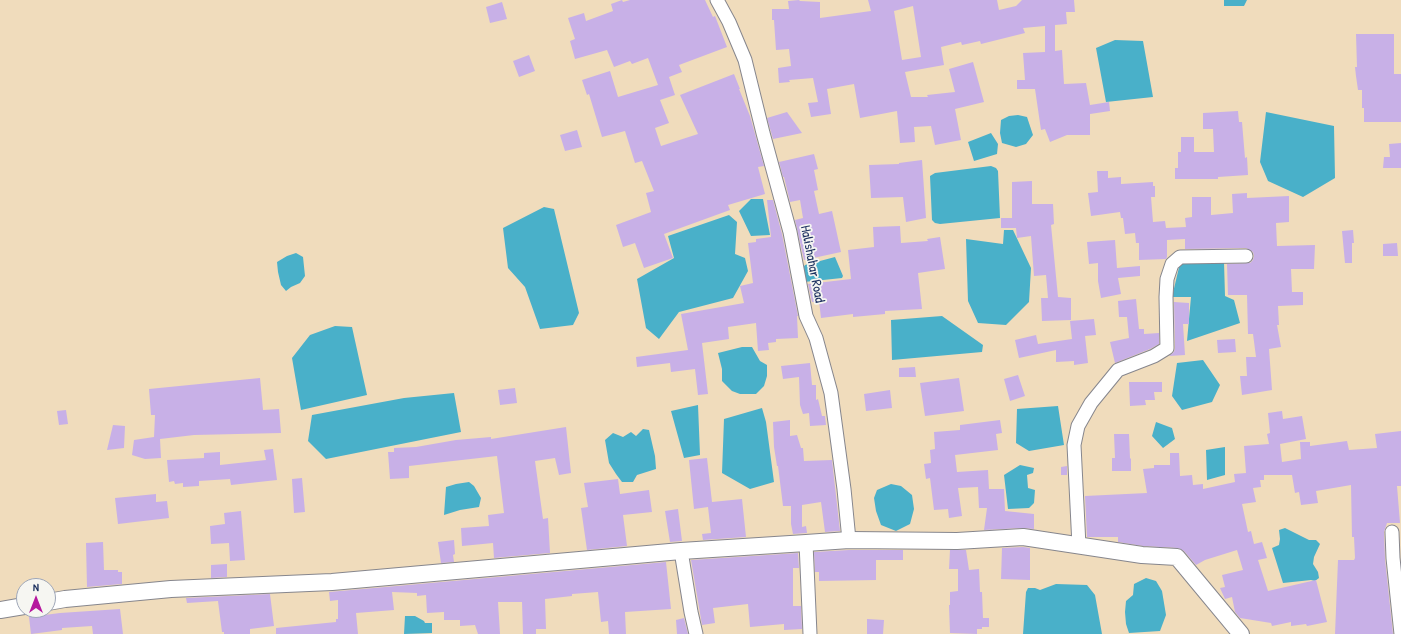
<!DOCTYPE html>
<html>
<head>
<meta charset="utf-8">
<style>
	body { margin:0 }
	#map { position:relative; width:1401px; height:634px; overflow:hidden; background:#f0dcbc; font-family:"Patrick Hand",sans-serif }
	canvas { display:block }
	.north { position:absolute; left:16px; top:578px; width:40px; height:40px; box-sizing:border-box; background:#f6f6f2; border:1px solid #9ea6b7; border-radius:50%; rotate:0deg; font-size:11px; font-weight:700; line-height:16px; text-align:center; color:#1b2f5e }
	.north::after { content:''; display:block; margin:auto; width:14px; height:18px; background:#b5179e; clip-path:polygon(50% 0,100% 100%,50% 72%,0 100%) }
</style>
</head>
<body>
<div id="map">
<canvas width="1401" height="634"></canvas>
<div class="north">N</div>
</div>
<script>
const ctx = document.querySelector('canvas').getContext('2d');
ctx.lineJoin = 'round';
function fill(path, color) { ctx.fillStyle = color; ctx.fill(path, 'evenodd'); }
const shape = rows => new Path2D(rows.map(r => 'M' + r).join(''));
function trace(path, color, width, dash) { ctx.strokeStyle = color; ctx.lineWidth = width; ctx.lineCap = dash ? 'butt' : 'round'; ctx.setLineDash(dash || []); ctx.stroke(path); }
function drawText(font, color, halo, rows, align = 'center') {
  ctx.font = font + ' "Patrick Hand",sans-serif'; ctx.lineWidth = 3.5; ctx.setLineDash([]); ctx.textBaseline = 'middle'; ctx.strokeStyle = halo; ctx.fillStyle = color; for (const [text, x, y, turn = 0] of rows) {
    ctx.save(); ctx.translate(x, y); ctx.rotate((+turn || 0) * Math.PI / 180); ctx.textAlign = isNaN(turn) ? turn : align; if (halo) ctx.strokeText(text, 0, 0); ctx.fillText(text, 0, 0); ctx.restore();
  }
}
fill(shape([
	[1224,0,1247,0,1244,6,1224,6],
	[1115,40,1143,41,1153,97,1106,102,1096,48],
	[1266,112,1334,126,1335,178,1303,197,1268,181,1260,162],
	[1018,115,1027,117,1033,135,1026,144,1016,147,1002,143,1000,133,1001,120,1009,116],
	[991,133,998,144,997,154,974,161,968,142],
	[991,166,996,168,998,171,1000,218,940,224,935,223,932,220,930,176,935,173],
	[751,199,763,199,770,235,751,236,739,211],
	[544,207,554,209,579,313,573,325,540,329,525,287,508,268,503,228],
	[729,215,737,222,735,254,745,258,748,271,733,298,679,312,659,339,646,328,637,279,674,258,668,236],
	[1004,230,1013,230,1031,268,1029,302,1006,325,978,323,968,301,966,239,1003,244],
	[296,253,303,257,305,276,300,283,291,287,286,291,281,285,278,272,277,262,287,256],
	[835,257,843,276,842,278,804,282,803,268,805,265],
	[1224,262,1225,296,1234,300,1240,323,1187,341,1191,297,1172,297,1180,263],
	[942,316,983,345,982,352,892,360,891,320],
	[335,326,352,327,367,395,301,410,292,358,310,335],
	[742,347,752,347,760,361,767,365,767,376,764,386,756,394,740,394,732,391,722,381,722,369,718,353],
	[1203,360,1220,385,1212,402,1182,410,1172,396,1177,363],
	[454,393,461,432,326,459,308,441,312,415,404,398],
	[698,405,700,455,684,458,671,411],
	[1058,406,1064,445,1029,451,1016,443,1017,409],
	[762,408,766,422,774,482,750,489,722,473,724,419],
	[1156,422,1172,428,1175,439,1163,448,1152,436],
	[643,429,649,430,655,456,656,469,637,475,633,482,622,482,616,474,609,463,605,440,613,433,623,437,631,432,636,436],
	[1225,447,1225,475,1207,480,1206,450],
	[1020,465,1034,468,1033,473,1027,475,1028,488,1035,490,1034,503,1029,508,1008,509,1004,475],
	[469,482,474,486,481,498,479,507,460,510,444,515,446,487,456,484],
	[891,484,901,486,912,495,914,509,910,524,896,531,881,525,876,511,874,498,877,490],
	[1285,528,1309,540,1316,540,1320,544,1314,557,1313,564,1318,572,1319,578,1315,581,1311,580,1283,583,1272,548,1279,545,1280,539,1279,530],
	[1146,578,1156,581,1162,591,1166,615,1160,631,1129,633,1126,624,1125,612,1126,601,1133,595,1134,584],
	[1056,584,1087,585,1095,595,1102,634,1023,634,1026,592,1028,588,1035,588,1040,590],
	[405,616,415,616,424,621,425,623,432,623,432,633,404,634]
]), '#49b0c9');
fill(shape([
	[622,0,623,2,630,0,705,0,713,17,715,16,727,47,679,65,682,72,669,77,675,95,660,100,669,123,655,128,661,146,698,134,680,95,734,74,740,89,739,89,750,116,764,166,758,167,765,194,728,205,730,210,664,234,673,258,644,268,635,243,623,247,616,225,651,212,646,193,654,191,642,161,635,163,625,131,602,137,589,94,587,95,582,80,610,71,618,97,658,85,648,58,632,64,630,61,614,67,607,50,575,59,570,41,575,39,568,18,584,13,586,21,613,11,611,4],
	[799,0,800,1,820,2,820,18,871,11,868,0,997,0,999,10,1016,6,1022,0,1074,0,1075,12,1066,12,1067,24,1055,25,1055,51,1062,50,1064,84,1086,83,1090,105,1109,102,1110,111,1090,114,1090,135,1067,135,1050,142,1045,129,1041,130,1035,89,1017,89,1017,80,1025,80,1023,53,1045,52,1045,26,1023,28,1025,33,981,44,980,41,962,45,961,42,941,47,944,65,905,72,911,97,928,97,927,95,955,92,949,69,973,62,984,102,955,109,961,140,935,145,931,126,914,127,915,142,900,143,897,111,860,118,854,84,827,89,831,114,811,117,808,103,818,102,813,78,789,80,790,82,779,83,778,68,791,66,789,49,776,50,774,20,772,20,772,9,789,9,788,1],
	[913,6,921,57,902,60,894,11],
	[502,2,507,19,490,23,486,7],
	[1356,34,1394,34,1394,74,1401,74,1401,122,1364,122,1364,108,1362,108,1362,90,1358,90,1356,76,1355,67,1357,67],
	[529,55,535,71,519,77,513,61],
	[1238,111,1239,122,1242,122,1245,158,1247,157,1248,175,1218,177,1218,179,1175,179,1175,168,1178,168,1178,152,1181,152,1181,137,1194,137,1194,152,1214,152,1213,129,1203,129,1203,113],
	[787,112,802,133,773,139,767,118],
	[577,130,582,147,565,151,560,135],
	[1401,143,1401,168,1383,168,1384,157,1390,157,1389,144],
	[814,154,818,169,814,170,818,190,814,191,819,214,832,211,841,252,804,260,795,220,803,218,800,200,790,202,784,177,783,177,779,162],
	[922,160,926,218,906,222,903,197,871,198,869,165,899,164,899,163],
	[1097,171,1108,171,1108,178,1121,177,1121,184,1153,182,1153,186,1155,186,1155,197,1151,197,1153,222,1165,221,1166,228,1186,227,1185,218,1192,217,1192,197,1211,197,1211,215,1233,213,1232,194,1247,193,1247,198,1289,196,1289,222,1276,223,1277,246,1315,245,1314,269,1291,269,1292,292,1303,292,1303,305,1278,306,1279,325,1277,325,1281,347,1269,349,1272,390,1242,395,1240,376,1247,376,1246,357,1256,357,1253,334,1248,334,1247,295,1228,295,1227,264,1250,263,1253,260,1254,256,1253,252,1246,248,1185,249,1185,239,1167,240,1167,257,1166,259,1139,260,1139,243,1136,243,1135,233,1125,234,1123,218,1121,218,1120,212,1091,216,1088,193,1098,192],
	[1032,181,1032,204,1053,204,1054,224,1051,225,1058,297,1071,298,1071,320,1042,321,1041,298,1048,298,1046,275,1034,276,1031,236,1017,238,1016,228,1001,228,1001,218,1012,218,1012,182],
	[767,200,773,200,782,234,798,316,797,316,798,338,776,339,776,342,768,343,769,350,758,351,756,323,728,327,729,339,702,343,708,394,698,395,695,369,671,372,670,363,637,367,636,357,688,350,681,314,744,303,740,286,753,283,748,243,756,242,756,239,771,237],
	[900,226,901,243,928,241,927,239,940,237,945,269,918,273,922,309,885,311,885,314,853,317,853,314,821,318,819,301,812,302,808,284,851,279,848,250,874,247,873,227],
	[1353,230,1354,243,1352,243,1352,263,1345,263,1342,231],
	[1115,240,1117,268,1140,266,1140,276,1118,278,1121,294,1101,298,1098,281,1098,263,1089,264,1087,242],
	[1397,243,1398,256,1383,256,1383,244],
	[1136,299,1139,329,1144,329,1144,334,1159,333,1159,344,1150,349,1115,363,1110,342,1129,338,1127,317,1119,317,1118,301],
	[1174,302,1189,303,1189,324,1183,324,1185,355,1169,356,1174,352,1175,348],
	[1094,319,1096,335,1085,336,1088,363,1074,365,1074,361,1056,362,1056,350,1019,358,1015,340,1036,335,1038,344,1072,339,1070,321],
	[1235,339,1236,352,1218,353,1217,340],
	[810,363,812,385,816,385,816,400,818,399,822,416,825,416,826,425,810,426,809,413,803,414,800,405,799,377,783,379,781,366],
	[915,367,916,377,899,377,899,368],
	[1018,375,1025,396,1010,401,1004,379],
	[260,378,263,410,279,409,281,433,194,435,160,439,161,458,145,459,132,455,134,440,154,437,155,415,151,415,149,389],
	[959,378,964,411,925,416,920,383],
	[1129,382,1162,382,1162,392,1154,392,1155,400,1145,400,1146,405,1130,406],
	[515,388,517,403,500,405,498,390],
	[890,390,892,408,866,411,864,394],
	[66,410,68,424,59,425,57,411],
	[1282,411,1283,419,1302,416,1306,439,1280,444,1282,462,1301,459,1300,442,1310,442,1310,446,1347,441,1349,450,1377,448,1375,434,1401,431,1401,486,1397,486,1400,523,1387,523,1384,532,1385,559,1393,634,1335,634,1338,560,1354,560,1355,558,1354,537,1352,537,1351,485,1316,491,1318,503,1301,505,1299,492,1295,493,1292,475,1264,475,1264,480,1260,480,1261,487,1253,488,1256,502,1242,504,1248,532,1251,531,1254,544,1262,542,1267,558,1258,560,1268,591,1316,580,1327,622,1307,626,1306,624,1291,626,1291,622,1272,626,1271,623,1240,618,1235,612,1232,597,1225,599,1220,588,1225,587,1222,575,1243,570,1237,550,1205,560,1196,565,1184,551,1178,548,1143,546,1118,542,1118,537,1087,537,1085,496,1147,493,1143,469,1154,468,1154,465,1170,465,1170,453,1179,453,1180,476,1192,475,1193,485,1203,484,1203,489,1235,482,1234,474,1246,473,1244,446,1269,444,1267,434,1270,433,1268,413],
	[790,420,790,436,797,435,801,448,803,448,804,461,832,460,840,531,825,532,821,502,802,505,802,527,806,526,807,533,793,534,791,524,791,506,783,506,778,466,777,466,774,447,773,422],
	[1000,420,1002,433,996,434,998,450,955,455,957,472,988,470,989,489,1004,489,1005,511,1034,514,1034,529,1022,528,984,530,987,508,979,508,978,487,958,488,962,516,949,518,948,509,934,510,930,478,926,479,924,464,931,463,930,450,935,449,934,432,960,430,960,425],
	[113,425,125,426,124,448,107,450],
	[566,427,571,473,559,475,555,458,535,461,543,519,548,518,550,553,494,558,493,543,462,546,461,528,489,526,488,515,504,513,497,456,409,466,409,478,390,479,388,452,394,452,394,448,416,447,456,440,491,437,491,439],
	[1114,434,1129,434,1130,458,1131,459,1131,471,1112,471,1112,458,1115,458],
	[273,449,277,480,231,485,230,479,199,481,199,486,183,487,183,483,175,484,174,481,169,482,167,460,204,458,204,453,220,452,220,465,266,460,264,450],
	[707,458,712,502,742,499,746,537,703,540,702,534,711,533,708,507,694,509,689,460],
	[1067,466,1067,475,1061,475,1061,467],
	[302,478,305,512,294,513,292,479],
	[618,479,620,494,649,490,652,512,623,515,627,546,587,550,581,508,588,507,584,483],
	[156,494,156,502,167,501,169,518,118,524,115,498],
	[678,509,682,541,670,542,665,511],
	[241,511,245,560,230,561,229,543,211,544,210,526,225,524,224,513],
	[454,540,455,554,453,555,454,562,441,563,438,542],
	[103,542,104,570,118,570,118,572,122,572,122,584,87,587,86,543],
	[1023,547,1030,548,1030,580,1001,579,1002,548],
	[849,550,903,550,903,560,876,560,876,580,819,581,819,572,815,572,814,552],
	[950,550,966,550,969,570,979,569,980,592,982,592,983,618,989,618,989,627,982,627,982,629,977,629,977,634,950,633,949,605,950,605,950,592,958,591,958,569,949,569],
	[798,553,799,568,793,568,793,606,801,606,802,629,784,630,784,624,750,627,748,604,713,608,715,623,702,625,691,560],
	[666,562,671,609,625,612,626,634,609,634,608,621,601,622,598,592,572,594,572,596,545,599,546,629,536,629,536,634,523,634,522,602,498,602,500,634,478,634,475,625,460,626,460,620,444,620,444,612,427,613,426,595,417,596,417,593,392,592,394,610,356,613,358,634,276,634,276,628,336,622,336,619,338,619,338,600,330,601,329,592],
	[227,564,227,577,211,578,211,565],
	[270,594,274,626,250,629,250,634,224,634,224,632,222,632,218,601,187,603,186,598],
	[120,609,123,634,93,634,92,626,62,628,62,630,31,634,29,617,60,613],
	[684,618,688,634,677,634,676,620],
	[867,619,884,620,883,634,867,634]
]), '#c8b0e7');
const minor = shape([
	[717,0,729,22,745,60,763,133,790,232,806,316,816,338,831,393,844,489,849,540],
	[1392,532,1393,558,1401,634],
	[806,543,810,634],
	[1079,546,1074,445,1078,426,1091,403,1118,370,1154,356,1167,348,1166,297,1167,279,1172,264,1180,257,1246,256],
	[681,551,691,612,696,634]
]);
const tertiary = shape([
	[48,602,65,599,171,589,332,582,681,551,806,543,849,540,957,541,1023,537,1142,555,1177,557,1241,634],
	[0,610,24,606]
]);
trace(minor, '#86868d', 15);
trace(tertiary, '#86868d', 18);
trace(minor, '#fff', 13);
trace(tertiary, '#fff', 16);
drawText('14px', '#1b2f5e', '#f6f6f2', [
	["Halishahar Road",812,264,79]
]);
</script>
</body>
</html>
